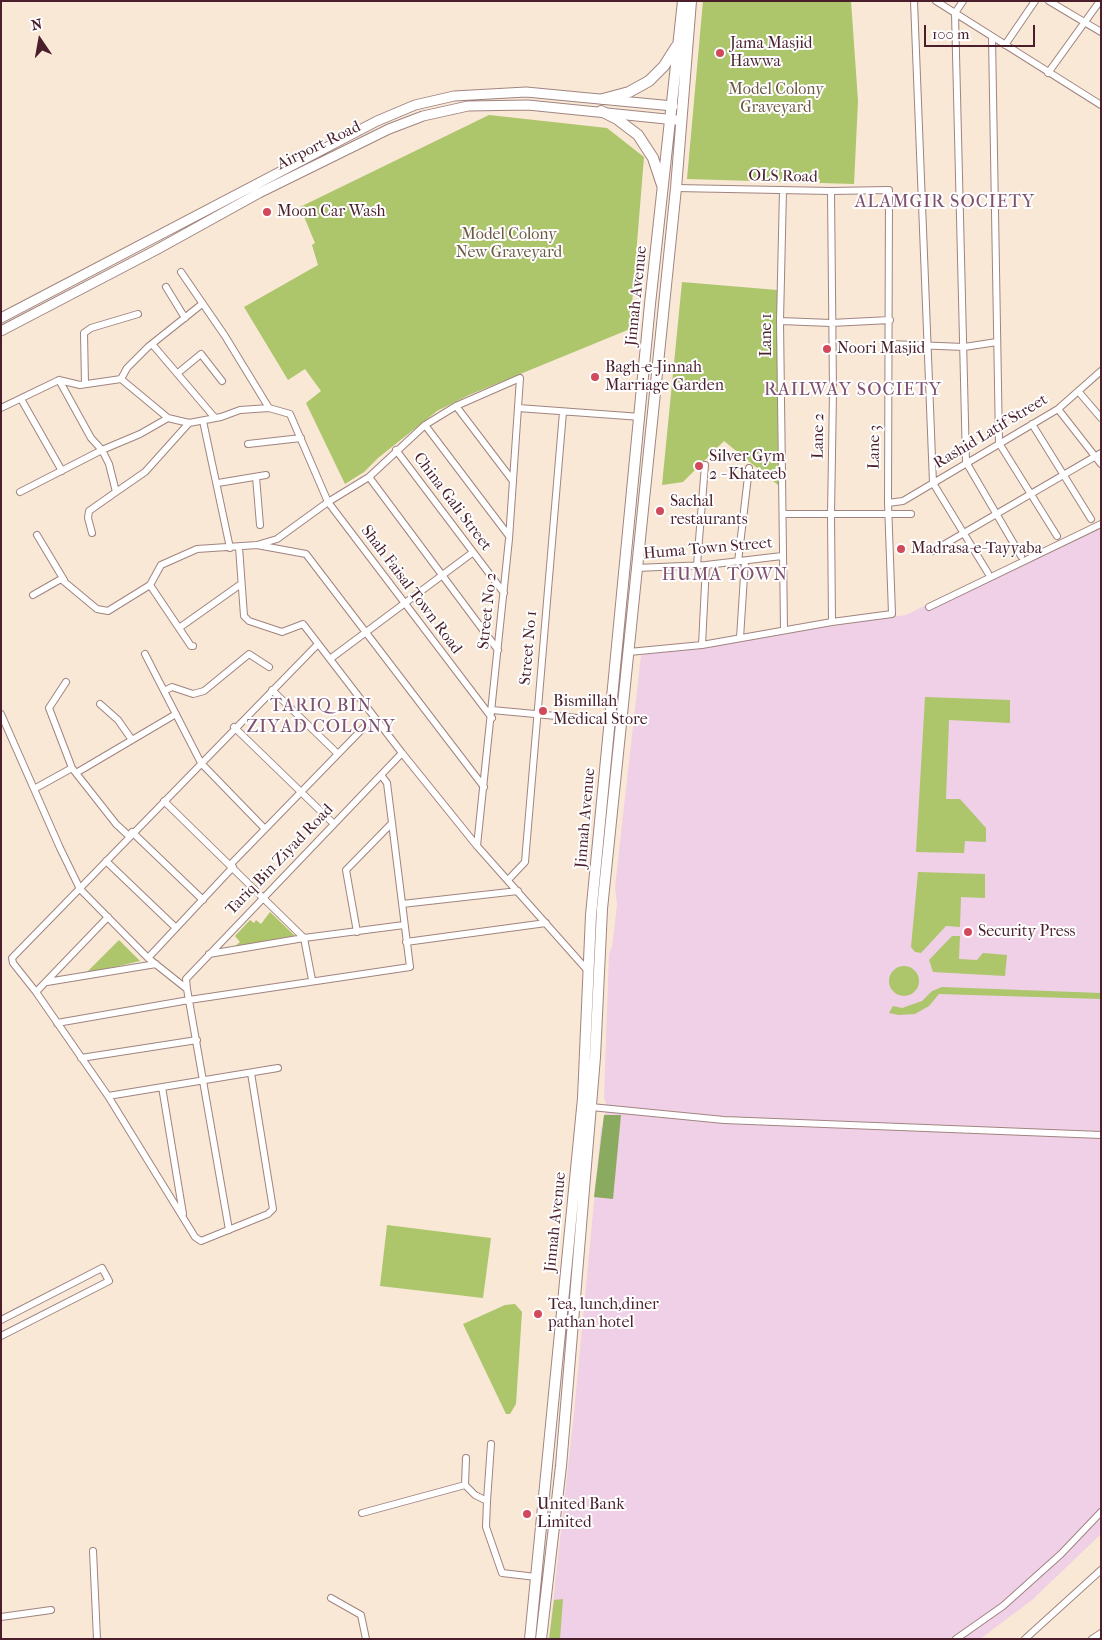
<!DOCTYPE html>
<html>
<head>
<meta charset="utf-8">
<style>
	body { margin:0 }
	#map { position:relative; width:1102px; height:1640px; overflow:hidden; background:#f8e8d5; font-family:"IM FELL French Canon",serif }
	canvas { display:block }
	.frame { position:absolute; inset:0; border:2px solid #4a1f2b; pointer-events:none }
	.north { position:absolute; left:15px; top:15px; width:50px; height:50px; -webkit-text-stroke:4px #fff; paint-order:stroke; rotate:348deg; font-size:14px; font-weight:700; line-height:20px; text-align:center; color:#4a1f2b }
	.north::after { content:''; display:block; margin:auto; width:18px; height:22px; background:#4a1f2b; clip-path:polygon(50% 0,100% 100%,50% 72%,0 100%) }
	.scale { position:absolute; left:924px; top:25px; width:111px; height:22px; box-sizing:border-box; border:2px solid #4a1f2b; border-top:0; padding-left:6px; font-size:15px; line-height:18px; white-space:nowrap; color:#4a1f2b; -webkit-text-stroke:4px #fff; paint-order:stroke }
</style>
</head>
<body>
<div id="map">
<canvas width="1102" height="1640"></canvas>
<div class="frame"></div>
<div class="north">N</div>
<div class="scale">100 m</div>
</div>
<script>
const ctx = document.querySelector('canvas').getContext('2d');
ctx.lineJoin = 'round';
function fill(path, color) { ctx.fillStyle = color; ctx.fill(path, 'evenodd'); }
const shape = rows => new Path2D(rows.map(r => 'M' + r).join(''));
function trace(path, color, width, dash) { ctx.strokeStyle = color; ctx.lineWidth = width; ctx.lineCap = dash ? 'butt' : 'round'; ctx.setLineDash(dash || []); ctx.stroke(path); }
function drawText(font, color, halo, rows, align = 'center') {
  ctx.font = font + ' "IM FELL French Canon",serif'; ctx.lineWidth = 4; ctx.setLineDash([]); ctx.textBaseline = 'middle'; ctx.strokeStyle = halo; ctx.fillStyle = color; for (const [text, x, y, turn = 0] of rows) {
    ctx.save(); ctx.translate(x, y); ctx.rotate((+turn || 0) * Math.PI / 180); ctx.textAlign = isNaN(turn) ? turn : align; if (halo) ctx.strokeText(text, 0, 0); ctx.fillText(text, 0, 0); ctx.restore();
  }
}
fill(shape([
	[1101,520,1101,1534,1032,1600,980,1639,549,1639,574,1413,601,1128,604,1126,606,1105,604,1097,609,954,612,947,617,905,615,887,641,655,906,615]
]), '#efd0e6');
fill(shape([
	[703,1,851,1,858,101,854,184,687,179],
	[489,115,607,128,644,157,630,329,469,395,437,411,378,458,364,472,345,484,306,403,321,391,305,369,288,380,244,307,318,265,312,245,315,243,300,207],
	[682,282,777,290,778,485,724,441,683,482,662,485],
	[925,697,1010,700,1010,723,949,720,946,799,960,799,986,828,986,842,965,841,964,853,916,852],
	[918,872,985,874,985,898,961,897,960,927,946,926,921,953,915,952,911,947],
	[270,912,295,936,233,948,240,942,235,936,250,920,254,923,256,920,261,924],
	[952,936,960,936,959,959,977,960,983,953,1007,955,1005,976,933,972,929,960],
	[119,940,140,961,85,974],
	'889 981a15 15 0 1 1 30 0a15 15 0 1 1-30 0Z',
	[942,987,1101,993,1101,999,939,994,929,1006,915,1014,899,1015,889,1013,893,1006,902,1008,922,1001,932,991],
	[387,1225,491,1238,483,1298,380,1286],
	[515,1304,522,1312,516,1404,510,1414,506,1414,463,1324,505,1305],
	[563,1599,560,1639,549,1639,554,1600]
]), '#adc56b');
fill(shape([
	[604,1115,621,1115,613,1199,594,1197]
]), '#8aaa5f');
const minor = shape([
	[914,1,933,483,988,573],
	[936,1,1101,105],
	[963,1,955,13,966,462,1021,556],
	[1049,1,1101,32],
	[992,37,999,443,1057,536],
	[1005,45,1035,1],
	[1048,73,1100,1],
	[783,190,780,321,784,630],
	[831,191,833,392,831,515,832,622],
	[181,272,225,336,269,408,290,414,328,502,492,718],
	[166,287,185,318],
	[202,304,148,347,127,368,121,379,168,418,189,423,221,417,240,410,269,408],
	[780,321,831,323,890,320],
	[152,344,215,418],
	[890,344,964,347,997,342],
	[178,373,201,354,222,381],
	[121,379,80,385,59,380,91,438,102,450,140,434,168,418],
	[85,384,84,333,91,328,138,314],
	[1078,391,1101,418],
	[21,399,62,471],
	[456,406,513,481],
	[1,408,59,380],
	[518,408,641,417],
	[1058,409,1101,464],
	[203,421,230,548],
	[1032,424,1091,519],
	[425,425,509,536],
	[248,444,301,438],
	[396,450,504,593],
	[256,477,260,525],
	[369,477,498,650],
	[218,483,266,475],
	[20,492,102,450,109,464,116,492,145,472,189,423],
	[888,503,903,501,1058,409,1101,371],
	[784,514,911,514],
	[92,533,88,518,89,511,116,492],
	[37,535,64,580],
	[257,545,277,539,328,502,369,477,425,425,456,406,520,378,509,539,477,846],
	[239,547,244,616,249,621,282,632,303,624,402,753,477,846,588,971],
	[933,551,1101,453],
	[738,562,749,468],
	[697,565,705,465],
	[636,568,706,565,782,556],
	[150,585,191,646,193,646],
	[33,595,61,579,97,609,108,611,150,585,161,565,197,549,257,545,306,554,484,787],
	[929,607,1101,524],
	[179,628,241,584],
	[740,638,745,561],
	[702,645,706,565],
	[629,652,702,645,832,622,892,614,888,503,889,190,831,191,676,188],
	[145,654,201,763,265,829],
	[330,659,472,553],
	[66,682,49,708,72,768,116,824,129,836],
	[272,690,338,754],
	[164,691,172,687,193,694,204,691,249,654,269,667],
	[100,704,118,720,132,740],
	[492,710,610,721],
	[1,714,60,848,80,889,148,958,187,989,229,1230],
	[234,727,334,824],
	[76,773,176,714],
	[34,789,72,768],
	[164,801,304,938,312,980],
	[132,832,203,900],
	[106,861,176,928],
	[230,865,374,717],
	[508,880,525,862,563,412],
	[402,904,518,891],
	[357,932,346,870,392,823],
	[406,942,546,923],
	[209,954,304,938,404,925],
	[148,958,233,867],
	[47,982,156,964],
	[187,989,186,979,402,753],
	[36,992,108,917],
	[57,1023,189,1000,410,967,387,783,381,775],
	[81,1058,197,1040],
	[278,1068,108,1096,36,992,13,963,12,958,318,644],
	[162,1087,183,1214],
	[108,1096,195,1237,201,1241,268,1214,273,1209,251,1073],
	[591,1107,724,1120,1101,1135],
	[1,1320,102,1268,109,1281,1,1336],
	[465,1485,466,1458],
	[487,1501,491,1444],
	[362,1513,465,1485,475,1495,487,1501,486,1527,502,1573,536,1577],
	[93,1551,97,1639],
	[331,1598,361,1615,366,1639],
	[1,1617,51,1610],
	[956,1639,1003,1606,1061,1554,1101,1512],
	[1025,1639,1101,1570],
	[1092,1639,1101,1633]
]);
const secondary = shape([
	[1,318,377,121,415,105,454,96,526,92,673,106],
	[1,331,156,250,259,193,389,129,423,116,468,106,528,105,676,120]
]);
const trunk = shape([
	[603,99,629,92,649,81,664,66,676,47],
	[601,111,617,119,638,135,653,158,662,185],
	[530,1639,583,1098,591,915,650,304,683,1],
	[541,1639,561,1466,595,1057,602,909,676,188,691,1]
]);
trace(minor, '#a18480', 8);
trace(secondary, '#a18480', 11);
trace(trunk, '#a18480', 12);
trace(minor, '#fff', 6);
trace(secondary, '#fff', 9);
trace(trunk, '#fff', 10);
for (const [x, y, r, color] of [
	[720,53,5,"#d1495b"],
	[267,212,5,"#d1495b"],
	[827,349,5,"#d1495b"],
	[595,377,5,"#d1495b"],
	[699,466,5,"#d1495b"],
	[660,511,5,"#d1495b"],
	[901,549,5,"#d1495b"],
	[543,711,5,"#d1495b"],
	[968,932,5,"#d1495b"],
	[538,1314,5,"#d1495b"],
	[527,1514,5,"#d1495b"]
]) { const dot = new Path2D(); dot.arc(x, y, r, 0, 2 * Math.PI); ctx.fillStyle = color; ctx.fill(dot); trace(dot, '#fff', 2); }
drawText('16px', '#4a1f2b', '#fff', [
	["Jama Masjid",730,44],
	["Hawwa",730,62],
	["Moon Car Wash",277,212],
	["Noori Masjid",837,349],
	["Bagh-e-Jinnah",605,368],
	["Marriage Garden",605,386],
	["Silver Gym",709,457],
	["2 - Khateeb",709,475],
	["Sachal",670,502],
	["restaurants",670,520],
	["Madrasa-e-Tayyaba",911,549],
	["Bismillah",553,702],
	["Medical Store",553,720],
	["Security Press",978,932],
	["Tea, lunch,diner",548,1305],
	["pathan hotel",548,1323],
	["United Bank",537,1505],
	["Limited",537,1523]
], 'left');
drawText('16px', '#6d5941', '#fff', [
	["Model Colony",776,90],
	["Graveyard",776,108],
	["Model Colony",509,235],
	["New Graveyard",509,253]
]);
drawText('16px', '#4a1f2b', '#fff', [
	["Airport Road",319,146,-26],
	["OLS Road",783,177,1],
	["Jinnah Avenue",637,296,-84],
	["Lane 1",767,335,-90],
	["Rashid Latif Street",991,432,-31],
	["Lane 2",819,436,-89],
	["Lane 3",875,447,-89],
	["China Gali Street",452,502,53],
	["Huma Town Street",708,549,-5],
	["Shah Faisal Town Road",411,590,53],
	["Street No 2",488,611,-84],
	["Street No 1",529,648,-85],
	["Jinnah Avenue",586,818,-85],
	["Tariq Bin Ziyad Road",280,860,-46],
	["Jinnah Avenue",556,1222,-84]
]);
ctx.letterSpacing = '1px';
drawText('18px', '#7f506f', '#fff', [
	["ALAMGIR SOCIETY",945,203],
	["RAILWAY SOCIETY",853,391],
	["HUMA TOWN",725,576],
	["TARIQ BIN",321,707],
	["ZIYAD COLONY",321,728]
]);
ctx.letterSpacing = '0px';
</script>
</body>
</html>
